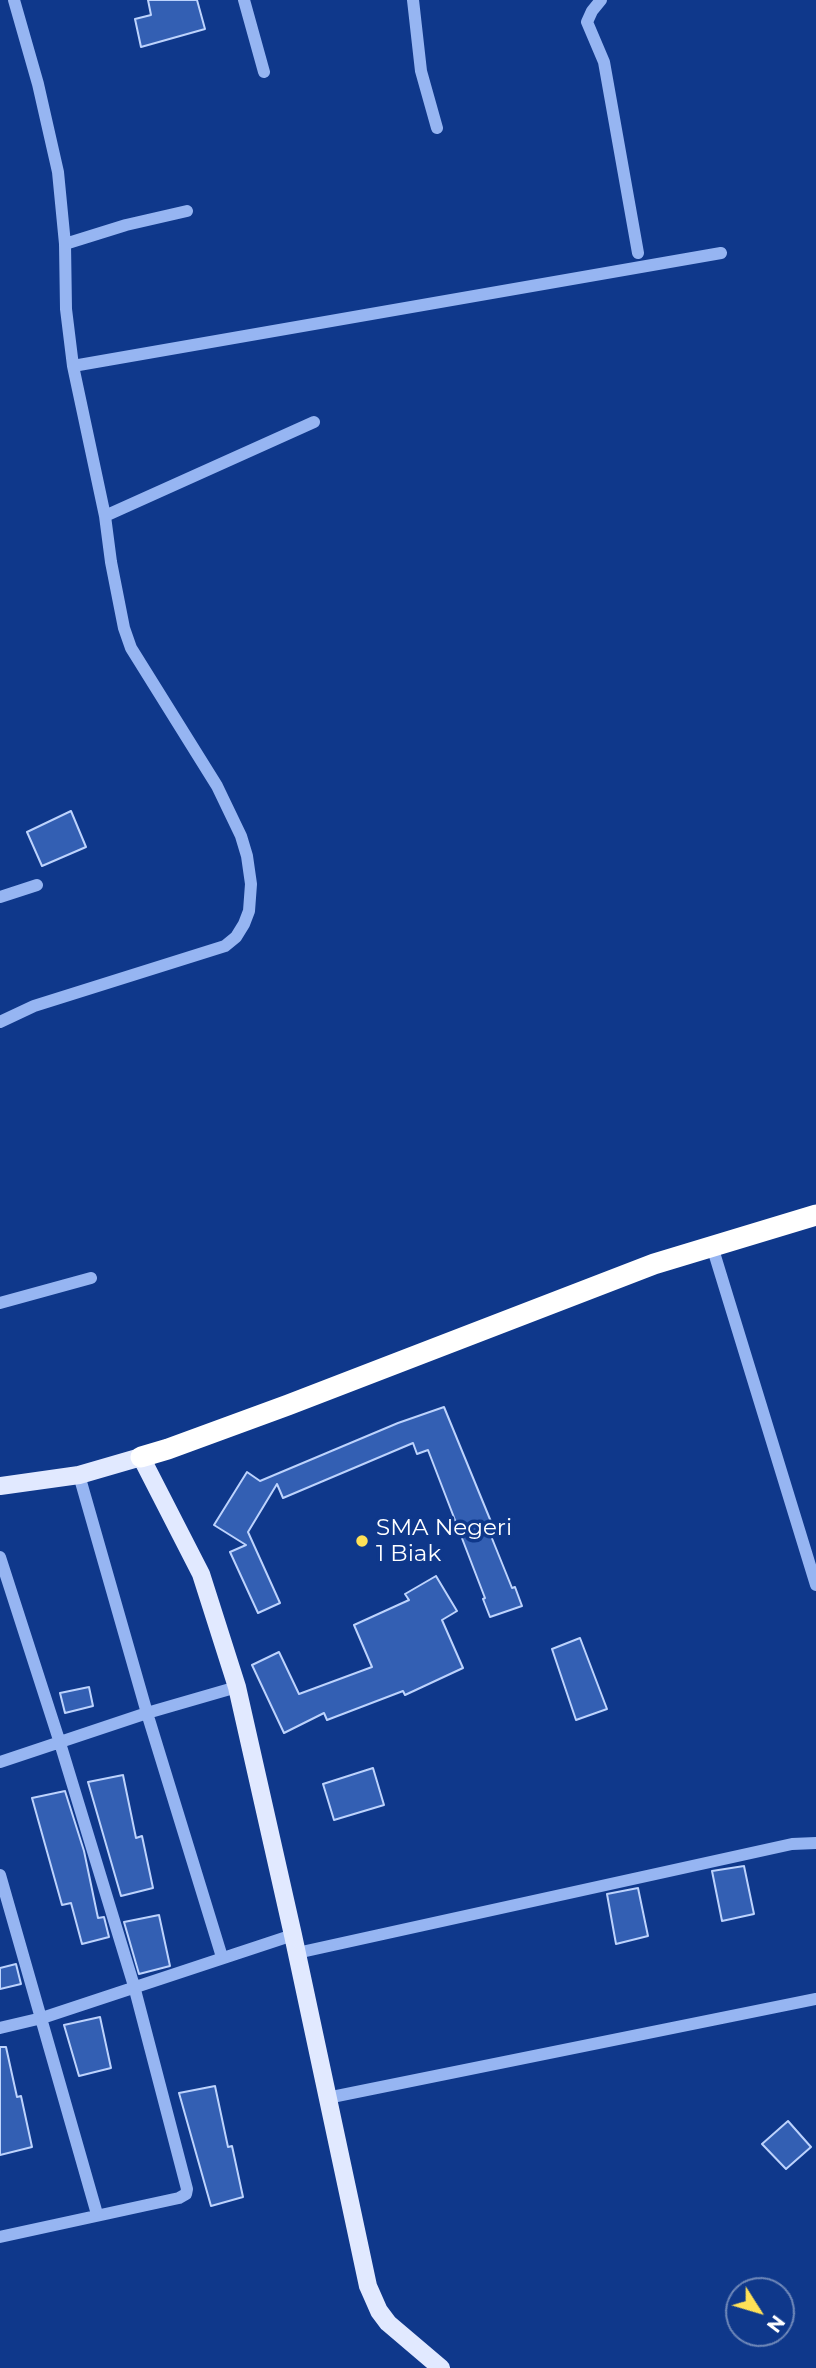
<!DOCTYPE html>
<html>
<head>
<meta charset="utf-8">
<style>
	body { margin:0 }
	#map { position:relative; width:816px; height:2368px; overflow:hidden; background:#0f388b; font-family:Montserrat,sans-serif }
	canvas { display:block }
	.north { position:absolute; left:725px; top:2277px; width:70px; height:70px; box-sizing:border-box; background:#0f388b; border:2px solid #6f88b9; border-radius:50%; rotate:127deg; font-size:19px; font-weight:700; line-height:28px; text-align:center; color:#fff }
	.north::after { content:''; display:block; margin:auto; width:24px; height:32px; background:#ffe157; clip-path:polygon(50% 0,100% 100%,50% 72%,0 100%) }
</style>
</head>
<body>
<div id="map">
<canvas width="816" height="2368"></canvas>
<div class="north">N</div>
</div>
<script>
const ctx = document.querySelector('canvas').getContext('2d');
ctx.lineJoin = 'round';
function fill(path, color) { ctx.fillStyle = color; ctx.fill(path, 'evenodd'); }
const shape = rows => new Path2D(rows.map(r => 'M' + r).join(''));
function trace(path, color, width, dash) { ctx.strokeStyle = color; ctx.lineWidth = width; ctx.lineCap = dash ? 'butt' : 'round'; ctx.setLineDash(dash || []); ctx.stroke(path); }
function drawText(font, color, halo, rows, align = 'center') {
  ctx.font = font + ' Montserrat,sans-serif'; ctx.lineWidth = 7; ctx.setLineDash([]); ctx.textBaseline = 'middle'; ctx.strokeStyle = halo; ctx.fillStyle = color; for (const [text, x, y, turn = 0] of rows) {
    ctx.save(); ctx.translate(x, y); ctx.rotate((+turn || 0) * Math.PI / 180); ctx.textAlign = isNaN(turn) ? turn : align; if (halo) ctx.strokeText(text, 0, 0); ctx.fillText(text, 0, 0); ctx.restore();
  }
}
const building = shape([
	[148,0,197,0,205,29,141,47,135,19,151,15,148,0],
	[71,811,86,847,42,866,27,832,71,811],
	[444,1407,494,1529,489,1531,512,1588,515,1587,522,1606,490,1617,483,1599,485,1598,428,1450,417,1454,413,1443,283,1498,277,1484,248,1532,280,1603,258,1613,230,1552,246,1545,214,1525,247,1472,260,1481,398,1423,444,1407],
	[436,1576,457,1611,442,1620,463,1668,405,1695,403,1691,327,1720,324,1713,284,1733,252,1665,279,1652,299,1694,372,1667,354,1625,409,1600,405,1594,436,1576],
	[580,1638,607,1709,576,1720,552,1649,580,1638],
	[89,1687,93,1706,65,1713,60,1693,89,1687],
	[373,1768,384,1805,334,1820,323,1784,373,1768],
	[123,1775,136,1838,142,1836,153,1888,121,1896,88,1782,123,1775],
	[65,1791,84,1851,98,1918,104,1917,109,1937,82,1944,71,1903,62,1905,32,1798,65,1791],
	[744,1866,754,1914,722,1921,712,1871,744,1866],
	[638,1888,648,1936,616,1944,607,1894,638,1888],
	[159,1915,170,1966,139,1974,124,1922,159,1915],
	[16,1964,21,1984,0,1989,0,1968,16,1964],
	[100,2017,111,2068,79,2076,64,2025,100,2017],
	[0,2047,6,2047,17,2097,21,2096,32,2147,0,2155,0,2047],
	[215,2086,228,2147,232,2146,243,2197,211,2206,179,2093,215,2086],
	[788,2121,811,2147,786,2169,762,2144,788,2121]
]);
fill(building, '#335fb3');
trace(building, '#bdd3fd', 2);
trace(shape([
	[244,0,264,72],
	[413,0,421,71,437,128],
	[601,0,592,11,587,22,604,62,638,253],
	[65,244,126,225,187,211],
	[73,366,721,253],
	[105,516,314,422],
	[0,897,37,885],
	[0,1022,34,1006,225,946,236,937,244,924,249,911,251,884,247,856,241,836,217,786,131,648,124,628,111,562,105,516,73,366,66,309,65,244,58,172,38,84,14,0],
	[712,1246,816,1585],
	[0,1303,91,1278],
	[79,1475,147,1713,222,1957],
	[0,1557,60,1743,134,1986,187,2189,186,2194,179,2198,0,2237],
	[0,1762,147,1713,237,1687],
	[0,1875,97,2214],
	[297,1953,792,1844,816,1843],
	[0,2028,42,2018,293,1935],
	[327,2098,816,1999]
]), '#96b5f2', 12);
trace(shape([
	[0,1486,79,1475,141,1457,201,1574,237,1687,293,1935,368,2286,379,2311,388,2323,441,2368]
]), '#e1e9ff', 18);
trace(shape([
	[141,1457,168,1449,288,1405,654,1264,816,1215]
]), '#fff', 21);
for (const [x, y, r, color] of [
	[362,1541,7,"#ffe157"]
]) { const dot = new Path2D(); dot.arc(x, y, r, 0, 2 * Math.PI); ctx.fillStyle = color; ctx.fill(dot); trace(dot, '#0f388b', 2.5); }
drawText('23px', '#fff', '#0f388b', [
	["SMA Negeri",376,1528],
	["1 Biak",376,1554]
], 'left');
</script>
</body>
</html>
